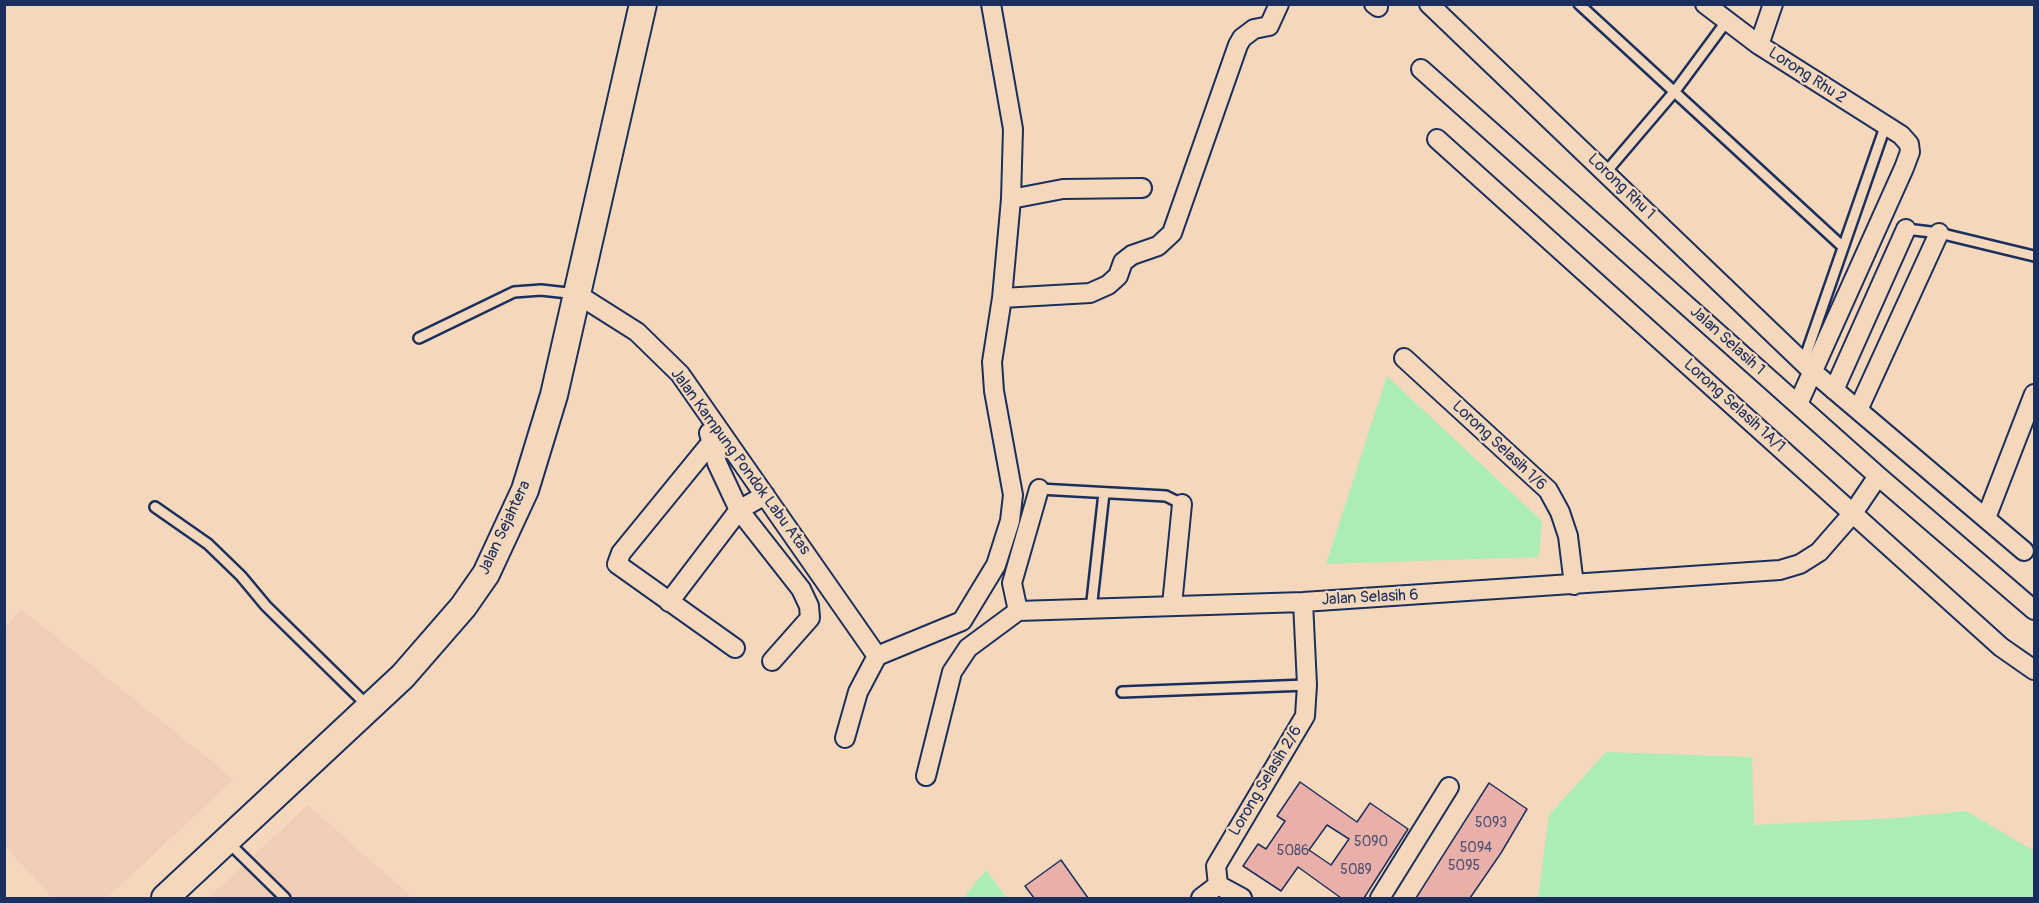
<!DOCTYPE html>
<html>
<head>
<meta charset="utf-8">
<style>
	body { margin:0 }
	#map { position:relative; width:2039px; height:903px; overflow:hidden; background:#f5d8bb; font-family:Pangolin,sans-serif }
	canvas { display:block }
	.frame { position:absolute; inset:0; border:6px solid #1b2f5e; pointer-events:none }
</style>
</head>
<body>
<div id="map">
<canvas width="2039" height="903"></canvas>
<div class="frame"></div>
</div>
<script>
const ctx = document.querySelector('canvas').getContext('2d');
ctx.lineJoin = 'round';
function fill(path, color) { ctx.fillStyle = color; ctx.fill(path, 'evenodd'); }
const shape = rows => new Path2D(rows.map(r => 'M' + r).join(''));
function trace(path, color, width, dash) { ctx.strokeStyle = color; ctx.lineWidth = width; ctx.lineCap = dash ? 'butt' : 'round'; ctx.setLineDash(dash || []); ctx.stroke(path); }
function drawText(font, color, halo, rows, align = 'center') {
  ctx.font = font + ' Pangolin,sans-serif'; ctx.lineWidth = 4.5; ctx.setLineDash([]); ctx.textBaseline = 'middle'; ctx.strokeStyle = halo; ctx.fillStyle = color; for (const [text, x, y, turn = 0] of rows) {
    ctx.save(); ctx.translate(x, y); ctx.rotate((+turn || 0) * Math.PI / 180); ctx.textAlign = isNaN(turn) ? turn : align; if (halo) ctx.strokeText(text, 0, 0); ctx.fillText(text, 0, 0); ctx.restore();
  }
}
fill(shape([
	[21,609,234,779,107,898,52,898,5,846,5,627],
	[308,805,413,898,208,898]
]), '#f1ccb6');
fill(shape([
	[1387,376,1542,521,1539,557,1326,564],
	[1606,752,1752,757,1754,825,1895,818,1966,811,2034,851,2034,898,1538,898,1549,815],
	[986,870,1007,898,963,898]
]), '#acedb5');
const building = shape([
	[1300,782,1357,822,1370,803,1408,829,1364,898,1341,898,1298,867,1281,891,1243,866,1258,844,1266,849,1285,821,1277,816,1300,782],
	[1327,825,1349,839,1331,865,1309,850,1327,825],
	[1489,783,1527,809,1501,853,1470,898,1416,898,1489,783],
	[1061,860,1088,898,1034,898,1025,886,1061,860]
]);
fill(building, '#e9afa9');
trace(building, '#1b2f5e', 1.5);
const lane = shape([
	[1579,4,1843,247],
	[1606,172,1675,91,1726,22],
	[1906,229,1939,233,2034,256],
	[419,338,514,292,541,290,577,294],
	[1803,363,1885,127],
	[1039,489,1166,496,1182,504],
	[155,507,208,544,241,576,266,606,369,707],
	[1091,610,1104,493],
	[1122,692,1307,685],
	[229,843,285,898]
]);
const street = shape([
	[1374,4,1378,7],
	[1429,4,1812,371,2024,551],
	[1705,4,1759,45,1901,135,1909,144,1910,152,1904,168,1798,404],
	[1759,45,1773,4],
	[1421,69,1878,476,2034,610],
	[1437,139,2001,647,2034,670],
	[1011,199,1063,189,1142,188],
	[577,294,637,332,680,374,877,656],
	[1002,298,1090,293,1108,285,1118,276,1123,262,1132,255,1158,246,1172,233,1238,45,1242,38,1254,29,1269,26,1279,4],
	[1404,358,1548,490,1560,512,1568,536,1574,585],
	[1834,390,1906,229],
	[1858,410,1939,233],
	[709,433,717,463,739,510,801,589,809,606,810,618,772,661],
	[710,444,621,553,617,564,735,648],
	[1986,518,2034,394],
	[669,602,739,510,765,495],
	[1172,605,1182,504],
	[1018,611,1012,583,1039,489],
	[877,656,962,621,996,565,1010,521,1013,495,994,391,992,362,1002,298,1011,199,1013,129,991,4],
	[845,738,858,692,877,656],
	[926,776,952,672,968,648,1018,611,1303,602,1780,570,1800,564,1819,552,1853,513,1878,476],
	[1201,898,1218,885],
	[1242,898,1218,885,1216,866,1305,716,1307,685,1303,602],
	[1380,898,1449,787]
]);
const secondary = shape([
	[165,898,403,676,463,607,486,574,525,490,554,395,643,4]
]);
trace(lane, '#1b2f5e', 14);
trace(street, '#1b2f5e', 22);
trace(secondary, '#1b2f5e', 30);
trace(lane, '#f5d8bb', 9);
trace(street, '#f5d8bb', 18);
trace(secondary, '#f5d8bb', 26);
drawText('14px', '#4e4f71', null, [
	["5093",1491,823],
	["5090",1371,842],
	["5094",1476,848],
	["5086",1293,851],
	["5095",1464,866],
	["5089",1356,870]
]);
drawText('16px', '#1b2f5e', '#f5d8bb', [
	["Lorong Rhu 2",1807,76,33],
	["Lorong Rhu 1",1621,187,44],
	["Jalan Selasih 1",1727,341,42],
	["Lorong Selasih 1A/1",1734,406,42],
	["Lorong Selasih 1/6",1499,446,43],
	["Jalan Kampung Pondok Labu Atas",740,462,54],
	["Jalan Sejahtera",505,528,-65],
	["Jalan Selasih 6",1370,598,-3],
	["Lorong Selasih 2/6",1266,781,-59]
]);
</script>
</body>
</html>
